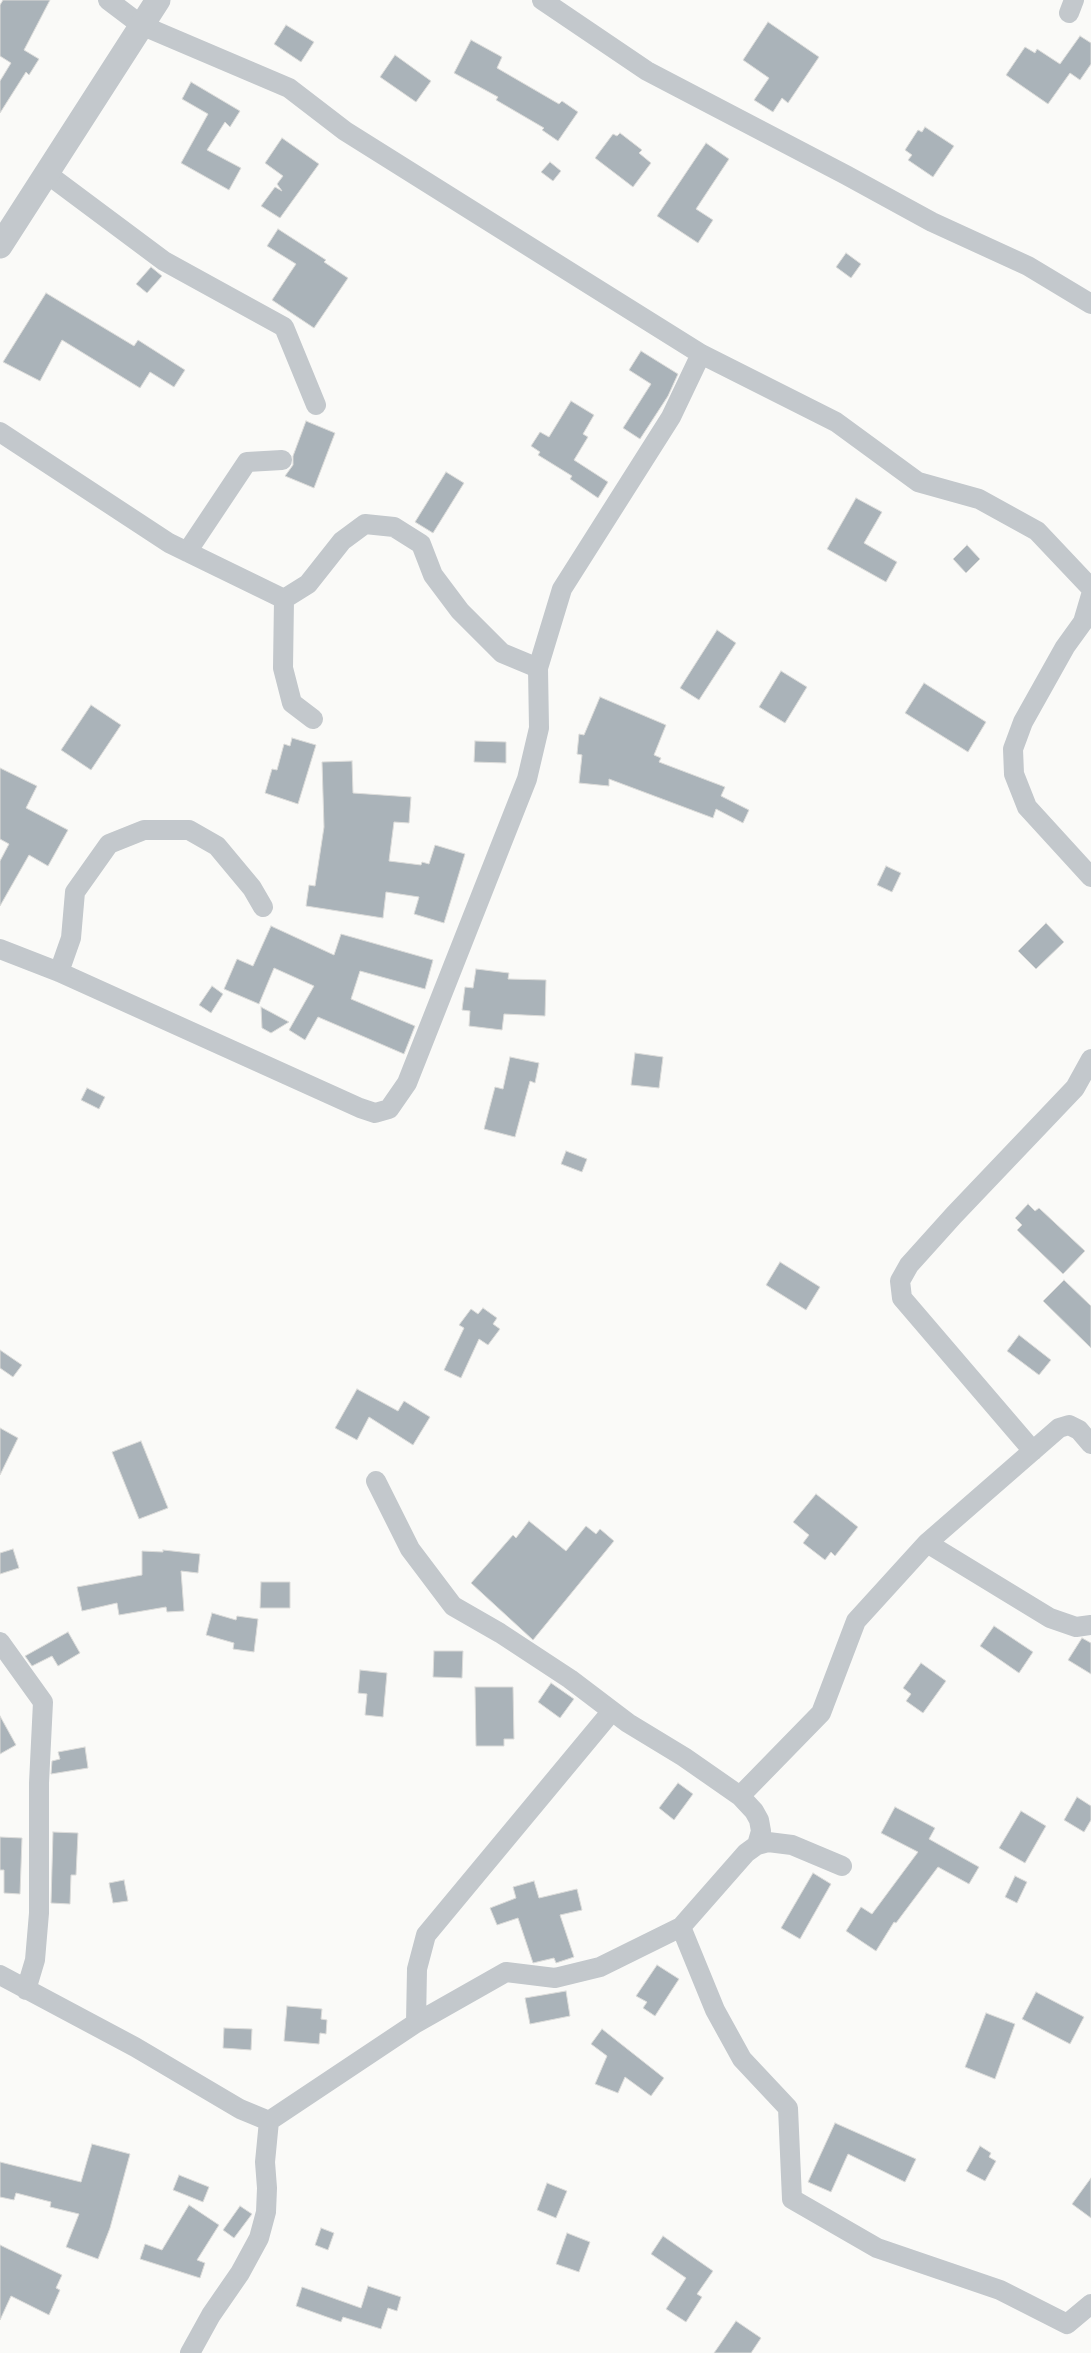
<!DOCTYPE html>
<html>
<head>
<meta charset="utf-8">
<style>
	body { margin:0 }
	canvas { display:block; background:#fafaf8 }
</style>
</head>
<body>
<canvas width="1091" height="2353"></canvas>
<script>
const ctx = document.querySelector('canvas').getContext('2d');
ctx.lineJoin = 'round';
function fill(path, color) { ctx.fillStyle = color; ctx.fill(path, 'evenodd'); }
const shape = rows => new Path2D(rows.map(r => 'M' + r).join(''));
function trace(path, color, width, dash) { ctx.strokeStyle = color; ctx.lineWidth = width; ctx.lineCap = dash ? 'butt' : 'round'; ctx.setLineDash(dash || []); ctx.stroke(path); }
const building = shape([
	[3,0,50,0,24,50,39,59,29,75,26,72,0,113,0,81,11,63,0,56,0,5,3,0],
	[768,22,819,57,788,103,782,98,773,112,754,100,769,78,743,60,768,22],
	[286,25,314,42,301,62,274,44,286,25],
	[1080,36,1091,43,1091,64,1080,80,1070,73,1048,104,1006,75,1025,47,1035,53,1037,49,1060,64,1080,36],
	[471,40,502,57,497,68,559,104,562,101,578,112,558,141,542,130,544,128,496,100,498,97,454,73,471,40],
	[395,55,431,81,416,102,380,77,395,55],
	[191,82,240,111,230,127,225,122,207,150,241,168,229,190,181,163,208,114,182,99,191,82],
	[925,127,954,146,933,177,908,160,912,155,905,150,918,130,922,132,925,127],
	[620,133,642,150,639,153,651,163,633,187,595,158,613,134,617,136,620,133],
	[282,138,319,164,280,218,261,206,275,187,282,191,277,184,283,176,265,163,282,138],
	[706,143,729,159,696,209,713,220,698,243,657,216,706,143],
	[550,162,561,171,553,181,541,172,550,162],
	[278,229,326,260,324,262,348,278,314,328,272,300,296,264,267,246,278,229],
	[846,253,861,264,851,278,836,267,846,253],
	[151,267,162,276,147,293,136,284,151,267],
	[46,293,134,346,138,340,185,370,174,387,150,372,140,388,62,340,40,381,3,362,46,293],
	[641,351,678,374,668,396,640,439,623,428,651,384,629,370,641,351],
	[571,401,594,415,583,434,588,437,574,460,608,482,598,498,570,479,572,476,538,455,540,452,531,446,540,432,549,437,571,401],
	[306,421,335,433,314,488,285,476,293,465,293,456,306,421],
	[446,472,464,483,433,533,415,522,446,472],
	[856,498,882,512,864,543,897,562,886,582,827,549,856,498],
	[967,545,980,559,966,573,953,559,967,545],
	[717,630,736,643,699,700,680,688,717,630],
	[781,671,807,687,785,723,759,707,781,671],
	[924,683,986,722,968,752,905,713,924,683],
	[600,697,666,725,654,755,661,758,659,762,725,787,721,796,749,810,743,823,716,809,713,818,609,779,609,786,579,783,582,755,577,754,579,734,584,735,600,697],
	[91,705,121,725,91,770,61,750,91,705],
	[292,738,316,745,298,804,265,793,272,769,277,770,284,744,290,746,292,738],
	[475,741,506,742,506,763,474,762,475,741],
	[352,761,353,793,411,797,409,823,394,822,389,861,421,865,422,862,429,864,435,845,465,854,444,923,414,914,419,897,386,892,383,918,306,906,309,885,315,886,324,827,322,762,352,761],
	[0,768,37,786,26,808,68,830,48,866,29,855,0,906,0,861,9,844,0,839,0,768],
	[886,866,901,873,892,892,877,885,886,866],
	[1046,923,1064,942,1036,969,1018,951,1046,923],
	[271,926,334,955,341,934,433,960,425,989,360,971,351,999,415,1026,404,1054,318,1017,305,1040,289,1030,314,986,274,968,259,1004,224,989,237,959,253,966,271,926],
	[476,969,509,973,508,979,546,980,545,1016,504,1014,502,1030,469,1026,470,1011,462,1010,465,987,473,988,476,969],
	[212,986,223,994,211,1013,199,1005,212,986],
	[261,1007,289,1022,271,1033,262,1028,261,1007],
	[635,1053,663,1057,659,1088,631,1085,635,1053],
	[510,1057,539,1063,535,1083,530,1081,515,1137,484,1129,495,1087,503,1089,510,1057],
	[87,1088,105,1097,99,1109,81,1100,87,1088],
	[566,1151,587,1159,582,1172,561,1164,566,1151],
	[1028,1204,1035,1211,1039,1208,1085,1251,1063,1274,1017,1230,1022,1225,1015,1218,1028,1204],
	[780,1262,820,1287,806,1310,766,1285,780,1262],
	[1064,1280,1091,1306,1091,1348,1043,1301,1064,1280],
	[483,1308,497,1318,493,1324,500,1329,488,1345,479,1339,461,1378,444,1370,464,1328,459,1325,471,1309,478,1314,483,1308],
	[1019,1335,1051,1360,1039,1375,1007,1351,1019,1335],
	[0,1350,22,1365,13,1377,0,1368,0,1350],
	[357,1389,398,1411,404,1401,430,1417,413,1445,369,1417,357,1440,335,1428,357,1389],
	[0,1428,18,1438,0,1475,0,1428],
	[141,1441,168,1508,139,1519,112,1452,141,1441],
	[816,1494,858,1527,835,1556,831,1552,825,1560,803,1543,809,1535,793,1522,816,1494],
	[529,1521,566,1551,586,1526,596,1534,600,1529,614,1541,533,1640,471,1583,513,1535,516,1538,529,1521],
	[13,1549,19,1568,0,1574,0,1553,13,1549],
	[163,1550,200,1554,198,1573,181,1571,184,1611,167,1612,166,1607,119,1615,117,1603,82,1611,77,1587,142,1575,142,1551,163,1552,163,1550],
	[261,1582,290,1582,290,1608,260,1608,261,1582],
	[212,1613,236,1620,237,1616,258,1619,254,1652,233,1649,234,1643,206,1635,212,1613],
	[994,1626,1033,1652,1019,1673,980,1646,994,1626],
	[68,1632,80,1653,58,1666,52,1656,32,1666,25,1656,68,1632],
	[1082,1638,1091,1643,1091,1674,1068,1660,1082,1638],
	[434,1651,463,1651,462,1678,433,1677,434,1651],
	[921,1663,946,1681,923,1713,906,1701,911,1694,903,1688,921,1663],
	[360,1670,387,1673,383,1717,365,1715,367,1694,358,1693,360,1670],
	[551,1683,574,1699,560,1718,538,1702,551,1683],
	[475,1687,513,1687,514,1739,504,1739,504,1746,476,1746,475,1687],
	[0,1716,16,1745,0,1754,0,1716],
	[85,1747,88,1768,51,1774,52,1761,60,1759,58,1752,85,1747],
	[678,1783,693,1794,674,1820,659,1808,678,1783],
	[1077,1797,1091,1806,1091,1820,1084,1832,1064,1820,1077,1797],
	[895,1807,935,1828,929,1839,979,1867,969,1884,938,1867,896,1923,894,1922,876,1951,846,1931,861,1907,872,1914,918,1852,881,1833,895,1807],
	[1021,1811,1046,1826,1025,1863,999,1848,1021,1811],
	[53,1832,78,1833,76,1875,71,1875,70,1904,51,1903,53,1832],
	[0,1837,22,1838,20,1894,4,1893,4,1870,0,1870,0,1837],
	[813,1873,831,1884,800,1939,781,1928,813,1873],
	[1015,1876,1027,1882,1017,1903,1005,1897,1015,1876],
	[124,1880,128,1901,113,1903,109,1883,124,1880],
	[534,1881,539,1898,577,1889,582,1910,560,1915,574,1957,556,1963,554,1958,533,1963,518,1918,497,1925,490,1908,516,1898,513,1887,534,1881],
	[657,1965,679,1979,655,2016,643,2008,647,2002,636,1996,657,1965],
	[566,1991,570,2016,530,2024,525,1998,566,1991],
	[1036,1992,1084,2017,1070,2044,1022,2019,1036,1992],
	[287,2006,322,2009,321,2019,327,2020,326,2034,320,2033,319,2044,284,2041,287,2006],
	[986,2013,1015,2024,995,2079,965,2067,986,2013],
	[224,2028,252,2029,251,2050,223,2048,224,2028],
	[602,2029,664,2078,651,2096,625,2077,618,2093,595,2084,607,2056,591,2044,602,2029],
	[835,2123,916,2159,905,2182,848,2154,831,2192,808,2182,835,2123],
	[92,2144,130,2154,110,2228,98,2259,66,2247,79,2214,50,2207,51,2202,16,2193,14,2200,0,2197,0,2162,81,2182,92,2144],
	[980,2146,991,2153,989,2157,996,2161,985,2181,966,2171,980,2146],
	[179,2175,209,2187,203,2202,173,2190,179,2175],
	[1091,2178,1091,2218,1072,2204,1091,2178],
	[547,2183,567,2191,556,2218,537,2210,547,2183],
	[189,2205,219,2225,197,2260,205,2263,200,2278,140,2259,145,2244,162,2250,189,2205],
	[240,2206,252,2214,234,2238,223,2230,240,2206],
	[321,2228,334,2233,328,2250,315,2245,321,2228],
	[567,2233,590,2242,579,2272,556,2264,567,2233],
	[663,2236,713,2271,697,2294,702,2297,686,2322,666,2309,686,2278,651,2254,663,2236],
	[0,2245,62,2275,56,2288,60,2290,49,2315,11,2296,0,2320,0,2245],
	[368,2286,401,2297,397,2311,388,2308,381,2329,343,2317,341,2322,296,2306,302,2287,361,2308,368,2286],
	[736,2321,761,2338,751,2353,714,2353,736,2321]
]);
fill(building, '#aab3b9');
trace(building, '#dcdcda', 1);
trace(shape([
	[108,0,141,25,289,88,345,131,581,279,701,354,836,422,918,482,979,499,1037,531,1091,588],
	[542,0,647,71,846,175,932,222,1028,266,1091,304],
	[1069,13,1074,0],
	[46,173,164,261,284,327,316,405],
	[0,432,169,543,284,599],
	[187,552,247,462,282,460],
	[1091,595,1083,622,1065,647,1023,722,1013,749,1014,774,1027,807,1091,877],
	[284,599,308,584,342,541,365,524,394,527,421,544,433,575,460,611,502,653,538,668,562,589,671,417,701,354],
	[284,599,283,668,292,703,313,719],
	[0,949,59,972,360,1108,375,1113,389,1109,407,1083,527,779,539,728,538,668],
	[59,972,71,938,75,892,109,844,144,830,189,830,217,846,252,888,263,907],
	[1033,1451,902,1298,900,1281,909,1265,954,1215,1075,1088,1091,1059],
	[376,1481,410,1549,453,1606,500,1633,570,1679,628,1723,684,1757,740,1796,754,1811,759,1820,761,1831,757,1845],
	[927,1543,1050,1618,1076,1627,1091,1625],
	[0,1642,43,1702,39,1783,39,1913,35,1960,26,1990],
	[740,1796,821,1713,856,1621,927,1543,1059,1428,1069,1425,1079,1430,1091,1444],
	[681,1927,715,2010,742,2059,788,2108,792,2199,877,2248,1000,2290,1067,2324,1091,2304],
	[0,1975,135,2047,240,2109,269,2121],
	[416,2023,417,1969,426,1935,612,1711],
	[269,2121,416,2023,506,1972,555,1978,600,1967,681,1927,746,1853,757,1845,768,1842,792,1845,842,1866],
	[190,2353,211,2315,240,2273,259,2238,266,2212,267,2188,265,2162,269,2121]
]), '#c3c8cc', 20);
trace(shape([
	[0,246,158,0]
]), '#c3c8cc', 25);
</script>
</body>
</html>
